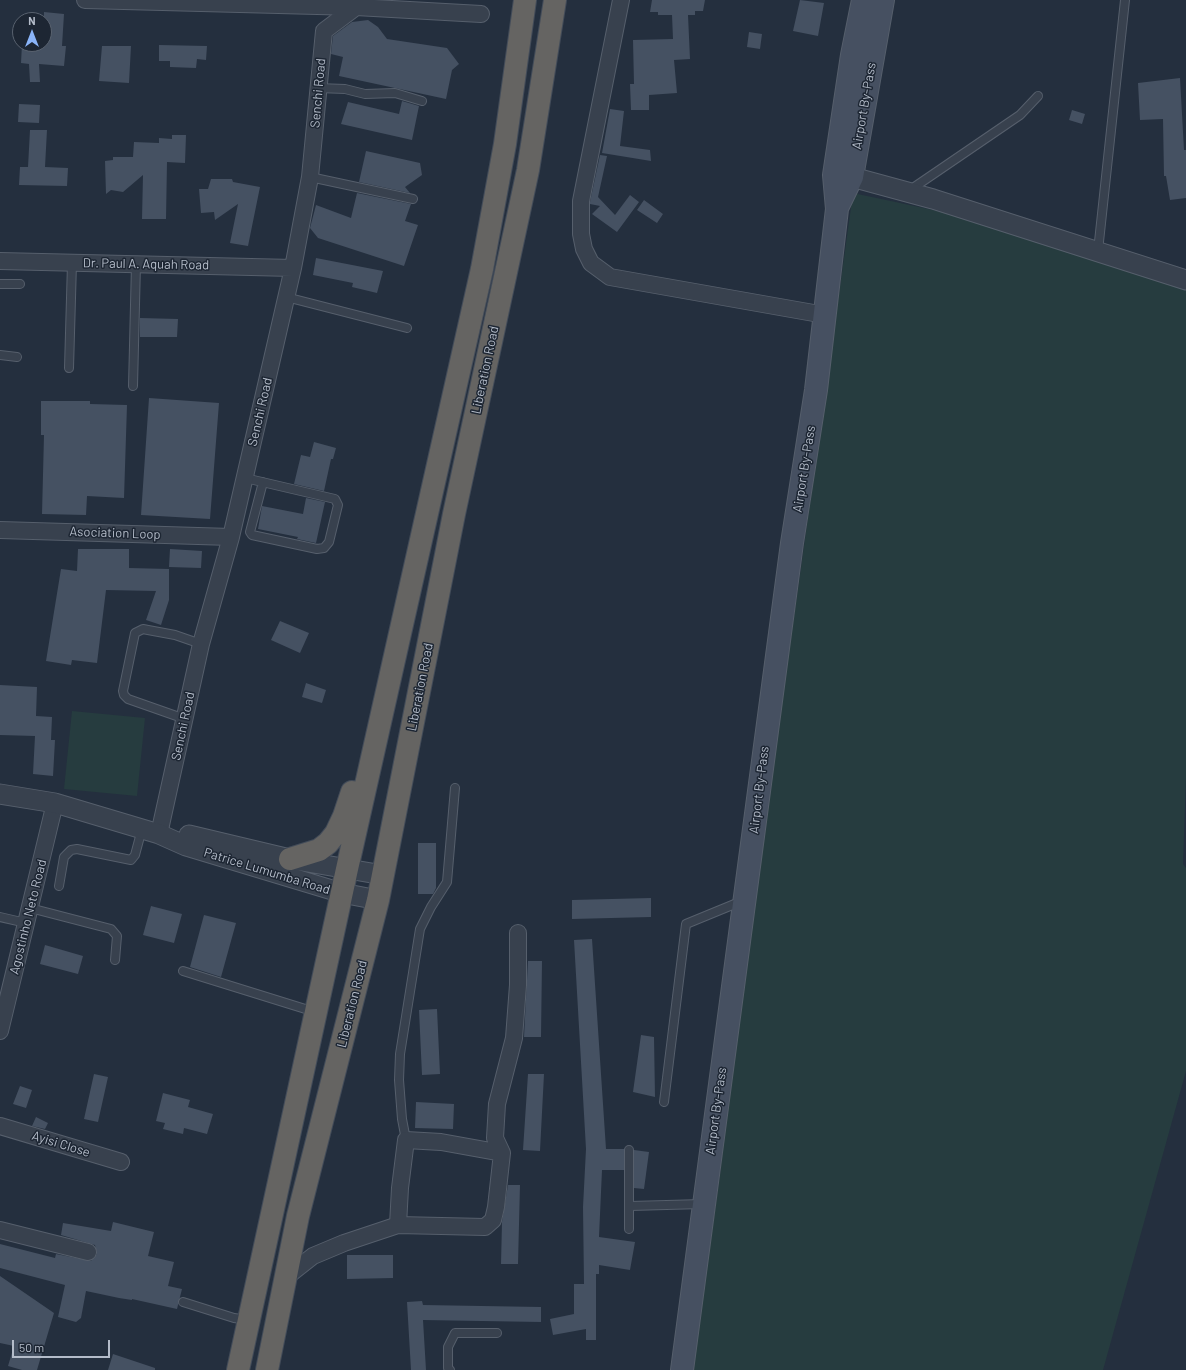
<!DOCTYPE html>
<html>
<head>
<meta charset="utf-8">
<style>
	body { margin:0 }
	#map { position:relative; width:1186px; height:1370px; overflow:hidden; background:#242f3e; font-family:Barlow,sans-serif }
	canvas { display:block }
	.north { position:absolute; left:12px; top:12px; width:40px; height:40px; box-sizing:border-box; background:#1d2633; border:1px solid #59626f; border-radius:50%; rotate:0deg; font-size:11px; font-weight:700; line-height:16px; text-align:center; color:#b4bcc9 }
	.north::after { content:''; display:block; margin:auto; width:14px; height:18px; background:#8ab4f8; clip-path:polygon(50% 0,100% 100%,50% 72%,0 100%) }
	.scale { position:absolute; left:12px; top:1340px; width:98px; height:18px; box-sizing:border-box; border:2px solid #b4bcc9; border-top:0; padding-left:5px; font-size:12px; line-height:14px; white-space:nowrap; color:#b4bcc9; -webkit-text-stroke:3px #1d2633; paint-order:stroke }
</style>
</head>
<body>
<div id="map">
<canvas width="1186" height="1370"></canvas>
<div class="north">N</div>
<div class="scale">50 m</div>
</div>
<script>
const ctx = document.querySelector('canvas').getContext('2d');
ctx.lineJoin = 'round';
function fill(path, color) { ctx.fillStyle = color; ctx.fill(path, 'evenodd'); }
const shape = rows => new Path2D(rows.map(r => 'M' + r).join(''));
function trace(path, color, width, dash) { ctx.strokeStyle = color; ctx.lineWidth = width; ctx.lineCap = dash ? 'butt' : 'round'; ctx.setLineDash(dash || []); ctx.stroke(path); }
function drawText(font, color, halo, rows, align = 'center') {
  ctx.font = font + ' Barlow,sans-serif'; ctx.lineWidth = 3; ctx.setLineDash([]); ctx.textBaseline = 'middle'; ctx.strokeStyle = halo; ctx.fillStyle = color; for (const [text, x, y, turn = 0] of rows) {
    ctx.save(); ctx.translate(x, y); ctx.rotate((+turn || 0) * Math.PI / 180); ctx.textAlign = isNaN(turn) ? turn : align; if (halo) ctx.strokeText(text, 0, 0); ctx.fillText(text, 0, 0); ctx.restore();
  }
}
fill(shape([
	[853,193,1065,238,1186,278,1186,778,1183,864,1186,868,1186,1071,1103,1370,692,1370,720,1175,740,985,799,582],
	[72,711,145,718,137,796,64,789]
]), '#263c3f');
fill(shape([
	[652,0,705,0,703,11,695,11,695,15,688,15,690,59,674,60,677,93,649,95,649,110,631,110,630,84,634,84,633,40,673,39,672,15,658,15,658,12,650,12],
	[800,0,824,3,818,36,793,31],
	[44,12,64,14,62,46,66,46,64,66,39,64,40,82,30,82,29,64,21,63,22,44,44,44],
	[368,20,378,27,387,39,447,48,459,64,452,70,446,99,339,76,343,57,331,54,333,36,352,22],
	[749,32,762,34,760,49,747,47],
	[159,45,207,46,206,60,197,59,196,68,170,67,170,61,159,61],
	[102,46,131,46,129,83,99,81],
	[1180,78,1184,150,1186,150,1186,198,1170,200,1166,176,1164,176,1163,119,1140,120,1138,83],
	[402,101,419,106,412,140,341,124,348,102,399,114],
	[19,104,40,105,39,123,18,122],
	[610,109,624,111,620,146,650,150,651,161,602,153],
	[1072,110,1085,114,1082,124,1069,120],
	[30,130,47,130,45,167,68,168,67,186,19,185,20,167,28,167],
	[172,135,186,135,185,163,167,162,166,219,142,219,143,175,123,192,111,190,106,194,105,161,113,160,113,157,133,157,134,142,159,143,159,138,172,139],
	[366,151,420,163,422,175,405,187,410,193,359,182],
	[600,155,607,156,598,197,615,215,630,195,639,202,617,232,592,214,600,206,590,204,590,202],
	[211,179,232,179,233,182,260,187,248,246,230,243,238,204,215,220,214,212,201,213,199,189,208,189],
	[357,193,411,204,405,221,418,225,404,266,318,238,310,228,316,205,351,218],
	[644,200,663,214,657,223,637,210],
	[316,258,383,271,377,293,352,287,353,283,313,275],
	[140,318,178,319,177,337,140,337],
	[149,398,219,403,210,519,141,515],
	[41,401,90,401,90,404,127,405,124,498,87,496,86,515,42,514,44,435,41,435],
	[314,442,336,448,333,459,331,459,324,491,294,484,301,455,310,457],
	[306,498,325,502,316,543,297,539,298,537,258,529,262,506,303,514],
	[78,549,129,549,129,568,169,569,169,600,161,625,146,620,156,591,106,590,97,663,72,660,71,665,46,661,61,569,77,571],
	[170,549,202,551,201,568,169,567],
	[280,621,309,633,300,653,271,640],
	[306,683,326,690,322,703,302,697],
	[0,685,37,687,36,716,52,717,51,740,55,740,53,776,33,774,35,736,0,735],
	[418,843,436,843,436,888,433,894,418,894],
	[651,898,651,917,572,919,572,900],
	[151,906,182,914,174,943,143,935],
	[204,915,236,923,221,977,190,967],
	[592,939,606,1149,624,1149,624,1170,602,1170,599,1237,635,1242,630,1270,599,1265,599,1274,596,1274,596,1340,586,1340,586,1329,553,1335,550,1319,574,1314,574,1284,584,1284,583,1207,586,1149,574,940],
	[45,945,83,956,78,974,40,964],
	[528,961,542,961,541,1037,524,1037],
	[437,1009,440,1074,422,1075,419,1010],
	[641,1035,654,1037,655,1097,633,1092],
	[94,1074,108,1077,98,1122,84,1119],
	[528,1074,544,1074,540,1151,523,1150],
	[20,1086,32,1090,26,1108,13,1104],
	[163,1093,190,1100,188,1107,213,1114,207,1134,184,1128,183,1134,163,1129,165,1123,156,1121],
	[416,1102,454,1104,453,1129,415,1128],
	[36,1117,48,1123,45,1129,32,1126],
	[634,1150,649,1152,644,1189,634,1188],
	[508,1185,520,1185,518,1264,501,1264,502,1222],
	[113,1222,154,1232,148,1256,174,1262,168,1286,182,1289,177,1309,132,1299,132,1300,119,1298,86,1291,81,1318,76,1322,58,1317,65,1285,0,1268,0,1244,55,1258,56,1254,91,1261,97,1254,95,1245,61,1235,63,1223,111,1231],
	[347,1255,393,1255,393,1278,347,1279],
	[0,1276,54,1313,37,1370,22,1370,8,1366,14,1346,0,1343],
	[422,1301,423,1305,541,1307,541,1322,423,1320,426,1370,411,1370,407,1302],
	[113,1354,155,1368,155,1370,108,1370]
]), '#455162');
const service = shape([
	[318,88,345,89,365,94,395,93,422,101],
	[310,177,413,199],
	[910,190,1020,115,1038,96],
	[1098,251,1125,0],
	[0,284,20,284],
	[286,297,407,328],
	[0,355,17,357],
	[69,368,72,263],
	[133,386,136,264],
	[245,478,335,499,338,505,329,542,324,548,317,549,252,535,250,532,263,482],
	[185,719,128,699,124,695,123,691,135,633,143,629,148,630,175,635,201,644],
	[59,886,64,857,71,850,77,849,131,860,135,855,142,829],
	[30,908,111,929,117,936,115,960],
	[0,917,26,923],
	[183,971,315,1012],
	[664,1102,686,924,742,901],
	[406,1140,402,1119,399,1080,400,1054,420,929,431,907,447,882,455,788],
	[629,1150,629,1229],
	[630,1206,703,1204],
	[183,1302,234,1318,248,1320],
	[450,1370,448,1368,448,1347,455,1333,497,1333]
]);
const minor = shape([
	[85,0,356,7,481,14],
	[621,0,581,201,581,234,584,249,591,263,610,277,825,315],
	[0,261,293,268],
	[0,530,231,537],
	[159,834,201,644,231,537,293,268,310,177,324,31,356,7,357,0],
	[0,1031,55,803],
	[0,1126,121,1162],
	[502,1153,495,1138,497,1104,514,1038,518,985,518,933],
	[0,1230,88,1252],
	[285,1278,313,1256,344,1243,398,1225,485,1227,493,1220,496,1207,502,1153,441,1142,406,1140,400,1188,398,1225]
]);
const tertiary = shape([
	[837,175,852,177,933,199,1186,280],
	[0,794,55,803,159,834,186,846,342,893,378,900],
	[189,835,290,859,383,875]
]);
const secondary = shape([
	[837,208,852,177,883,0],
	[682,1370,792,543,816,390,837,209,834,175,852,55,863,0]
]);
const trunk = shape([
	[290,859,319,850,328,843,336,833,344,816,352,792],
	[238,1370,347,869,482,269,505,144,525,0],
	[267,1370,298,1216,378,900,454,514,528,170,555,0]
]);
trace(service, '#565f6c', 10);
trace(minor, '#565f6c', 18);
trace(tertiary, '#565f6c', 21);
trace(secondary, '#565f6c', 24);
trace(trunk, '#434c59', 24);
trace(service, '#38414e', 8);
trace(minor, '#38414e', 16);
trace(tertiary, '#38414e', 19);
trace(secondary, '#465061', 22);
trace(trunk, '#656462', 22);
drawText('13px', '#b4bcc9', '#1d2633', [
	["Senchi Road",318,93,-85],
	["Airport By-Pass",864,106,-80],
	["Dr. Paul A. Aquah Road",146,264,1],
	["Liberation Road",485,370,-78],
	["Senchi Road",260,412,-77],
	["Airport By-Pass",804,469,-81],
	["Asociation Loop",115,533,2],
	["Liberation Road",420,687,-79],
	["Senchi Road",183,726,-78],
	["Airport By-Pass",759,790,-83],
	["Patrice Lumumba Road",267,871,17],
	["Agostinho Neto Road",28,917,-76],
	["Liberation Road",352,1004,-76],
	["Airport By-Pass",716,1111,-82],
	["Ayisi Close",61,1144,17]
]);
</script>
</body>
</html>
